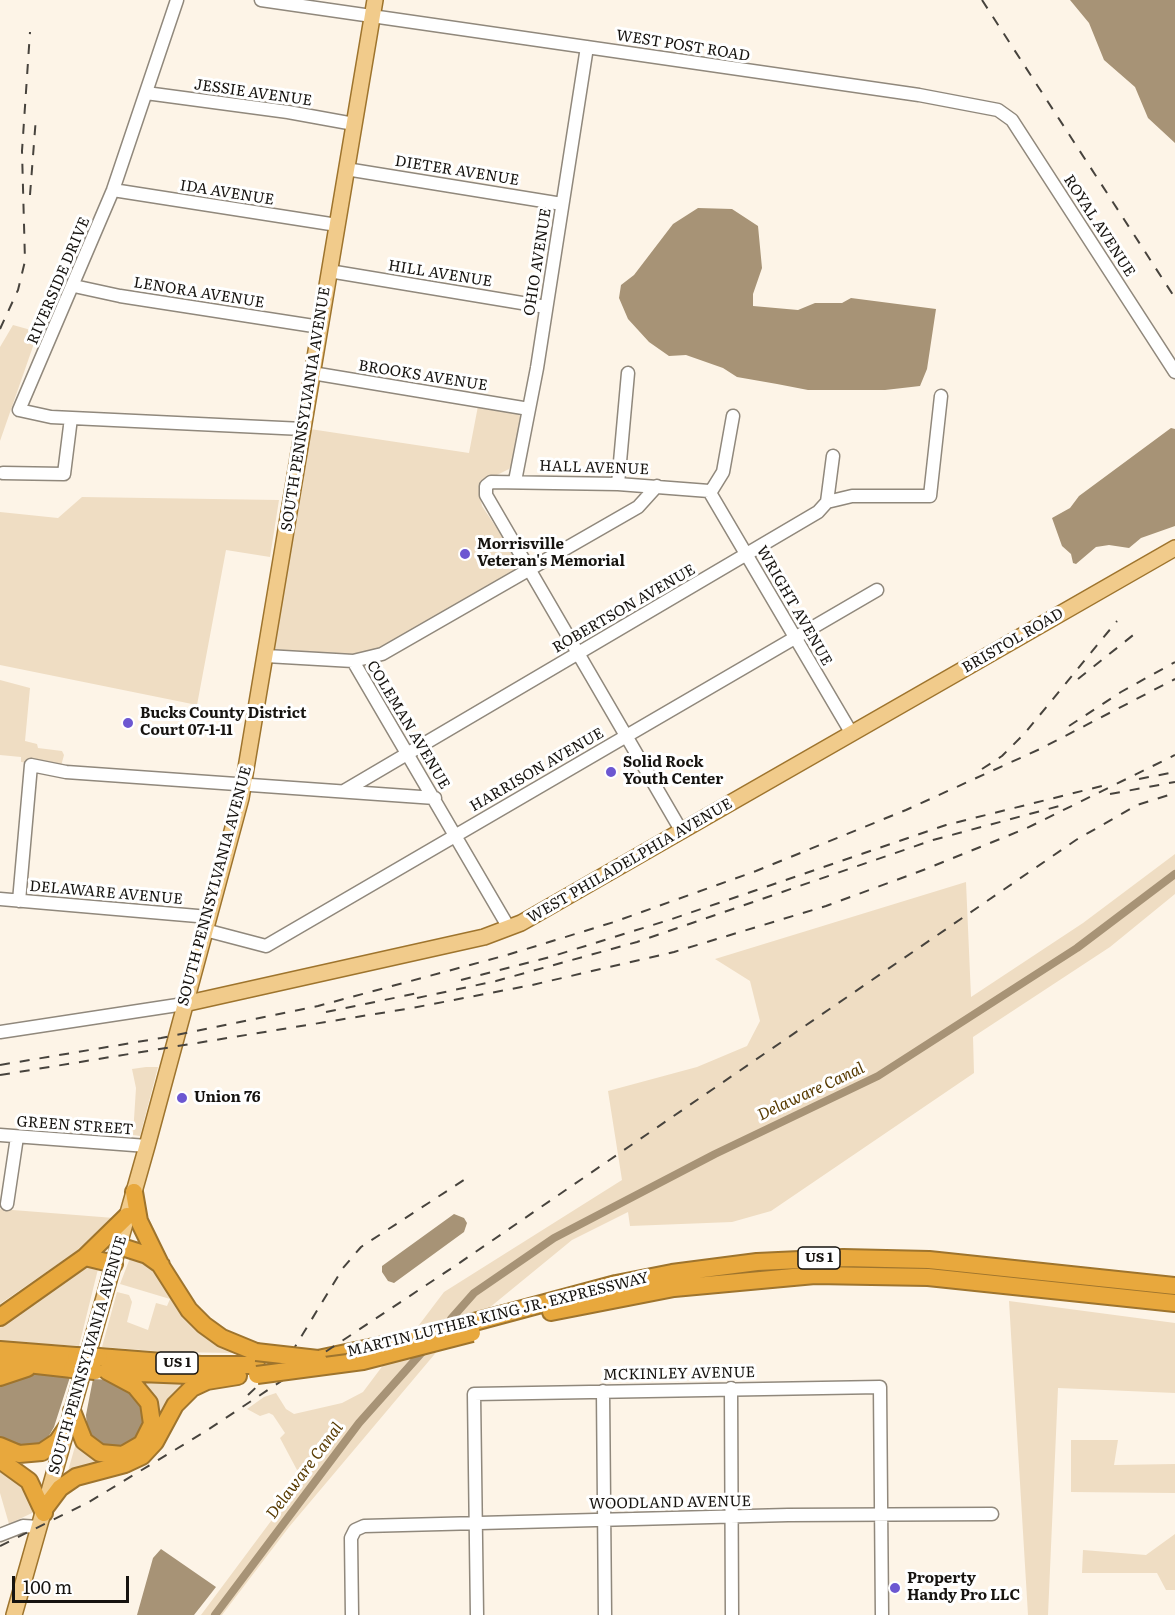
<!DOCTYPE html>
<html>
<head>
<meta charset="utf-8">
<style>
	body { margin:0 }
	#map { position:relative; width:1175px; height:1615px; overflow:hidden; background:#fdf4e7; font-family:Literata,serif }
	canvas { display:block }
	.scale { position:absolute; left:12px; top:1576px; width:117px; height:27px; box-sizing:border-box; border:3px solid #16130f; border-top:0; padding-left:8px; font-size:18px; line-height:21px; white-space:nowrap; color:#16130f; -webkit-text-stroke:4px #fff; paint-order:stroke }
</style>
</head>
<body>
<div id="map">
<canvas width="1175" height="1615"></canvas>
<div class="scale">100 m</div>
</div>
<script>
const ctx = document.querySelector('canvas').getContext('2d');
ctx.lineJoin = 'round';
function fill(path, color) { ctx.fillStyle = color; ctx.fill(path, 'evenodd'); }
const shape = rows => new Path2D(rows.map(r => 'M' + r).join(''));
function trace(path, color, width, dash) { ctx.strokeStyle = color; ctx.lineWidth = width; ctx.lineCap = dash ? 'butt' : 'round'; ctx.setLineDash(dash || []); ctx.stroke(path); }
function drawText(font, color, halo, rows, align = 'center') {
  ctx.font = font + ' Literata,serif'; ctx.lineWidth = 6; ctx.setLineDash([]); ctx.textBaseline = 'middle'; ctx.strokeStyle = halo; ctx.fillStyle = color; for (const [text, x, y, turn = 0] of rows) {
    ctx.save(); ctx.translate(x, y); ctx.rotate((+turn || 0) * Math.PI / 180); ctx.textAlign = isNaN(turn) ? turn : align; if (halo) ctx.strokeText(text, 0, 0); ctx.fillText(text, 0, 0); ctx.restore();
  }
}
fill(shape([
	[13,325,38,332,0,441,0,347],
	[478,406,508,410,519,414,521,419,515,460,509,469,485,481,480,496,482,506,519,562,517,571,385,648,349,658,272,651,310,429,469,453],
	[82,497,279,500,270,557,226,550,197,705,0,665,0,512,58,518],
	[0,680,30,688,25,741,37,744,38,748,62,751,64,755,61,766,21,762,21,757,0,755],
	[1175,854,1175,894,1110,947,973,1037,974,1073,771,1211,732,1222,630,1226,628,1212,572,1240,439,1349,289,1527,222,1615,201,1615,306,1474,297,1470,280,1438,285,1433,273,1415,269,1413,260,1416,247,1409,264,1397,276,1393,286,1409,294,1414,342,1403,363,1392,384,1364,391,1362,444,1292,622,1180,608,1091,697,1067,747,1046,760,1021,750,981,715,959,966,882,971,997,1083,923],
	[146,1067,158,1067,140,1136,133,1135,136,1088,132,1069],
	[0,1209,114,1218,73,1258,71,1255,0,1304],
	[130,1258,146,1259,238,1353,168,1352,102,1347,117,1292,129,1295,132,1302,127,1322,148,1330,156,1303,167,1306,170,1299,120,1284],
	[85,1263,99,1265,79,1346,0,1341,0,1322],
	[1009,1301,1175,1323,1175,1393,1058,1388,1048,1615,1028,1615],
	[142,1382,195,1382,160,1420],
	[1071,1440,1118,1440,1114,1465,1175,1464,1175,1493,1071,1492],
	[76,1443,107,1460,70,1475,68,1471],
	[0,1465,24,1481,33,1507,32,1513,9,1524,0,1493],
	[1175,1534,1175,1590,1166,1590,1157,1573,1082,1573,1083,1550,1146,1555]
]), '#efddc3');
fill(shape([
	[1070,0,1175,0,1175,143,1148,118,1135,87,1104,60,1089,23],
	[698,208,732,209,758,226,762,268,753,294,753,306,798,310,815,303,842,303,851,298,936,309,927,369,920,386,885,390,808,390,777,384,737,377,723,368,686,355,669,356,649,342,628,319,619,298,621,285,634,275,673,224],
	[1171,428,1175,429,1175,526,1141,538,1129,548,1109,545,1096,547,1076,564,1073,563,1071,554,1062,546,1052,518,1070,508,1079,496],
	[454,1214,464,1218,467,1223,464,1232,394,1283,388,1281,382,1272,382,1266],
	[31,1374,70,1377,54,1427,46,1441,47,1443,25,1450,0,1440,0,1383],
	[93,1379,111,1380,142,1399,146,1430,124,1450,94,1444,87,1428,86,1415],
	[161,1549,216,1587,194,1615,137,1615,153,1558]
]), '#a79376');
trace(shape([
	[451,1319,474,1293,554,1238,715,1154,878,1076,1077,948,1175,874],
	[215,1615,359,1423,424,1350]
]), '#a79376', 8);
const minor = shape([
	[177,0,113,190,19,410,51,417,303,429],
	[261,0,919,95,998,110,1012,120,1175,372],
	[146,93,288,112,354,124],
	[346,169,562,204],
	[113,190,337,225],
	[329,271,546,307],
	[74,286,120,296,320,327],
	[312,373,529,409],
	[3,473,64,474,71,418],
	[515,481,537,368,587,47],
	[618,484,628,373],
	[710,493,723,472,733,416],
	[827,502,833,456],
	[266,656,353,661,382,654,638,507,657,486],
	[353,661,509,928],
	[344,791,818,512,827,502,852,496,930,496,941,396],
	[682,832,486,495,486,486,491,482,618,484,709,491,852,734],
	[0,899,209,917],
	[19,901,31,765,66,772,435,798],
	[205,930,266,946,877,590],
	[0,1032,184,1004],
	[0,1135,147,1146],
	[7,1204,17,1137],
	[731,1388,732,1615],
	[603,1391,605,1615],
	[0,1535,23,1526,39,1527],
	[352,1615,351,1538,355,1530,364,1526,788,1515,992,1514],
	[477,1615,474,1394,880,1387,882,1615]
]);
const major = shape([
	[184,1004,484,937,521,923,1175,548],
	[14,1615,147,1146,241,798,375,0]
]);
const highway = shape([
	[134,1192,139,1221,161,1266,189,1310,204,1325,222,1338,256,1352],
	[119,1246,147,1255,161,1265],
	[85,1257,127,1216],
	[551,1312,674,1288,815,1275,928,1277,1175,1303],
	[0,1317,85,1257,114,1264],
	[0,1350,76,1356],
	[99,1357,201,1365,256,1365],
	[318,1359,407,1340,616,1284,672,1273,757,1262,843,1258,929,1260,1175,1286],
	[0,1361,72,1369],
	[114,1372,214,1376],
	[0,1377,27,1368],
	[72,1411,84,1441,100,1453,123,1455,142,1444,152,1424,149,1403,135,1386,107,1371],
	[0,1446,19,1454,42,1452,57,1442,68,1426],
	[0,1460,29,1481,44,1513],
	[45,1508,60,1488,76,1477,125,1464,142,1456,155,1442,175,1405,192,1388,207,1381,238,1376]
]);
trace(minor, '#90887c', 15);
trace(major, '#9e742d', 18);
trace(highway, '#9e742d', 20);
trace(minor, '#fff', 12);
trace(major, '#f1cb8b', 15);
trace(highway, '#e8a83d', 16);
trace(shape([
	[982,0,1175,298],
	[30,195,36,117],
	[0,329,18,290,25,261,22,151,30,32],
	[1078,679,1137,632],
	[1069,726,1121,692,1175,662],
	[982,769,1002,756,1025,733,1117,621],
	[1139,779,1175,772],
	[1110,794,1175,782],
	[461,980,550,957,672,919,946,825,1106,785],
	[417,998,496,981,637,942,933,840,1063,805],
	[326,1012,423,992],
	[0,1065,161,1038,318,1006,507,955,614,922,756,871,906,810,1040,749,1175,679],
	[0,1075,412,1008,532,985,674,952,826,906,926,869,1027,828,1175,755],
	[248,1395,290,1355,343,1268,361,1247,470,1176],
	[0,1546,89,1502,206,1431,455,1266,1076,840,1137,805,1175,793]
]), '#47433d', 2, [10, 10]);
const highwayBridge = shape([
	[256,1352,318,1359],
	[76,1356,99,1357],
	[72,1369,95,1371],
	[257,1375,363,1361,472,1333]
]);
trace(highwayBridge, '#9e742d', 20, []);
trace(highwayBridge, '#e8a83d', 16);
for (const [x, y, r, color] of [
	[465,554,6,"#6c57d1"],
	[128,723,6,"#6c57d1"],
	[611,772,6,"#6c57d1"],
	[182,1098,6,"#6c57d1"],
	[895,1588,6,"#6c57d1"]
]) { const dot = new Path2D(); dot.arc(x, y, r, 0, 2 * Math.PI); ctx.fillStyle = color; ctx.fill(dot); trace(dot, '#fff', 2); }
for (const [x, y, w] of [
	[819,1258,42],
	[177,1363,42]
]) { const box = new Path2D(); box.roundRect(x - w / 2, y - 11, w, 22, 4.5); ctx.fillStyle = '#fff'; ctx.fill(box); trace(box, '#16130f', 1.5); }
drawText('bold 14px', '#16130f', null, [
	["US 1",819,1258],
	["US 1",177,1363]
]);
drawText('15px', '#16130f', '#fff', [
	["WEST POST ROAD",683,46,9],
	["JESSIE AVENUE",253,93,8],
	["DIETER AVENUE",457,171,9],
	["IDA AVENUE",227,193,9],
	["ROYAL AVENUE",1099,226,57],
	["OHIO AVENUE",538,262,-81],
	["HILL AVENUE",440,274,9],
	["RIVERSIDE DRIVE",59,281,-67],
	["LENORA AVENUE",199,293,9],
	["BROOKS AVENUE",423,376,9],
	["SOUTH PENNSYLVANIA AVENUE",306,409,-81],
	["HALL AVENUE",594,468,2],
	["WRIGHT AVENUE",794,606,60],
	["ROBERTSON AVENUE",624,609,-30],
	["BRISTOL ROAD",1013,641,-30],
	["COLEMAN AVENUE",408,725,59],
	["HARRISON AVENUE",537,770,-30],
	["WEST PHILADELPHIA AVENUE",630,861,-30],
	["SOUTH PENNSYLVANIA AVENUE",215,886,-75],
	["DELAWARE AVENUE",106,893,5],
	["GREEN STREET",75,1126,4],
	["MARTIN LUTHER KING JR. EXPRESSWAY",498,1315,-14],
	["SOUTH PENNSYLVANIA AVENUE",88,1355,-74],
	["MCKINLEY AVENUE",679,1374,-1],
	["WOODLAND AVENUE",670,1503,-1]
]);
drawText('bold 15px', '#16130f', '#fff', [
	["Morrisville",477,545],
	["Veteran's Memorial",477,562],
	["Bucks County District",140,714],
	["Court 07-1-11",140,731],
	["Solid Rock",623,763],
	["Youth Center",623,780],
	["Union 76",194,1098],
	["Property",907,1579],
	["Handy Pro LLC",907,1596]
], 'left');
drawText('italic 16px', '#583b02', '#fff', [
	["Delaware Canal",811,1092,-25],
	["Delaware Canal",305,1471,-53]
]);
</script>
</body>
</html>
